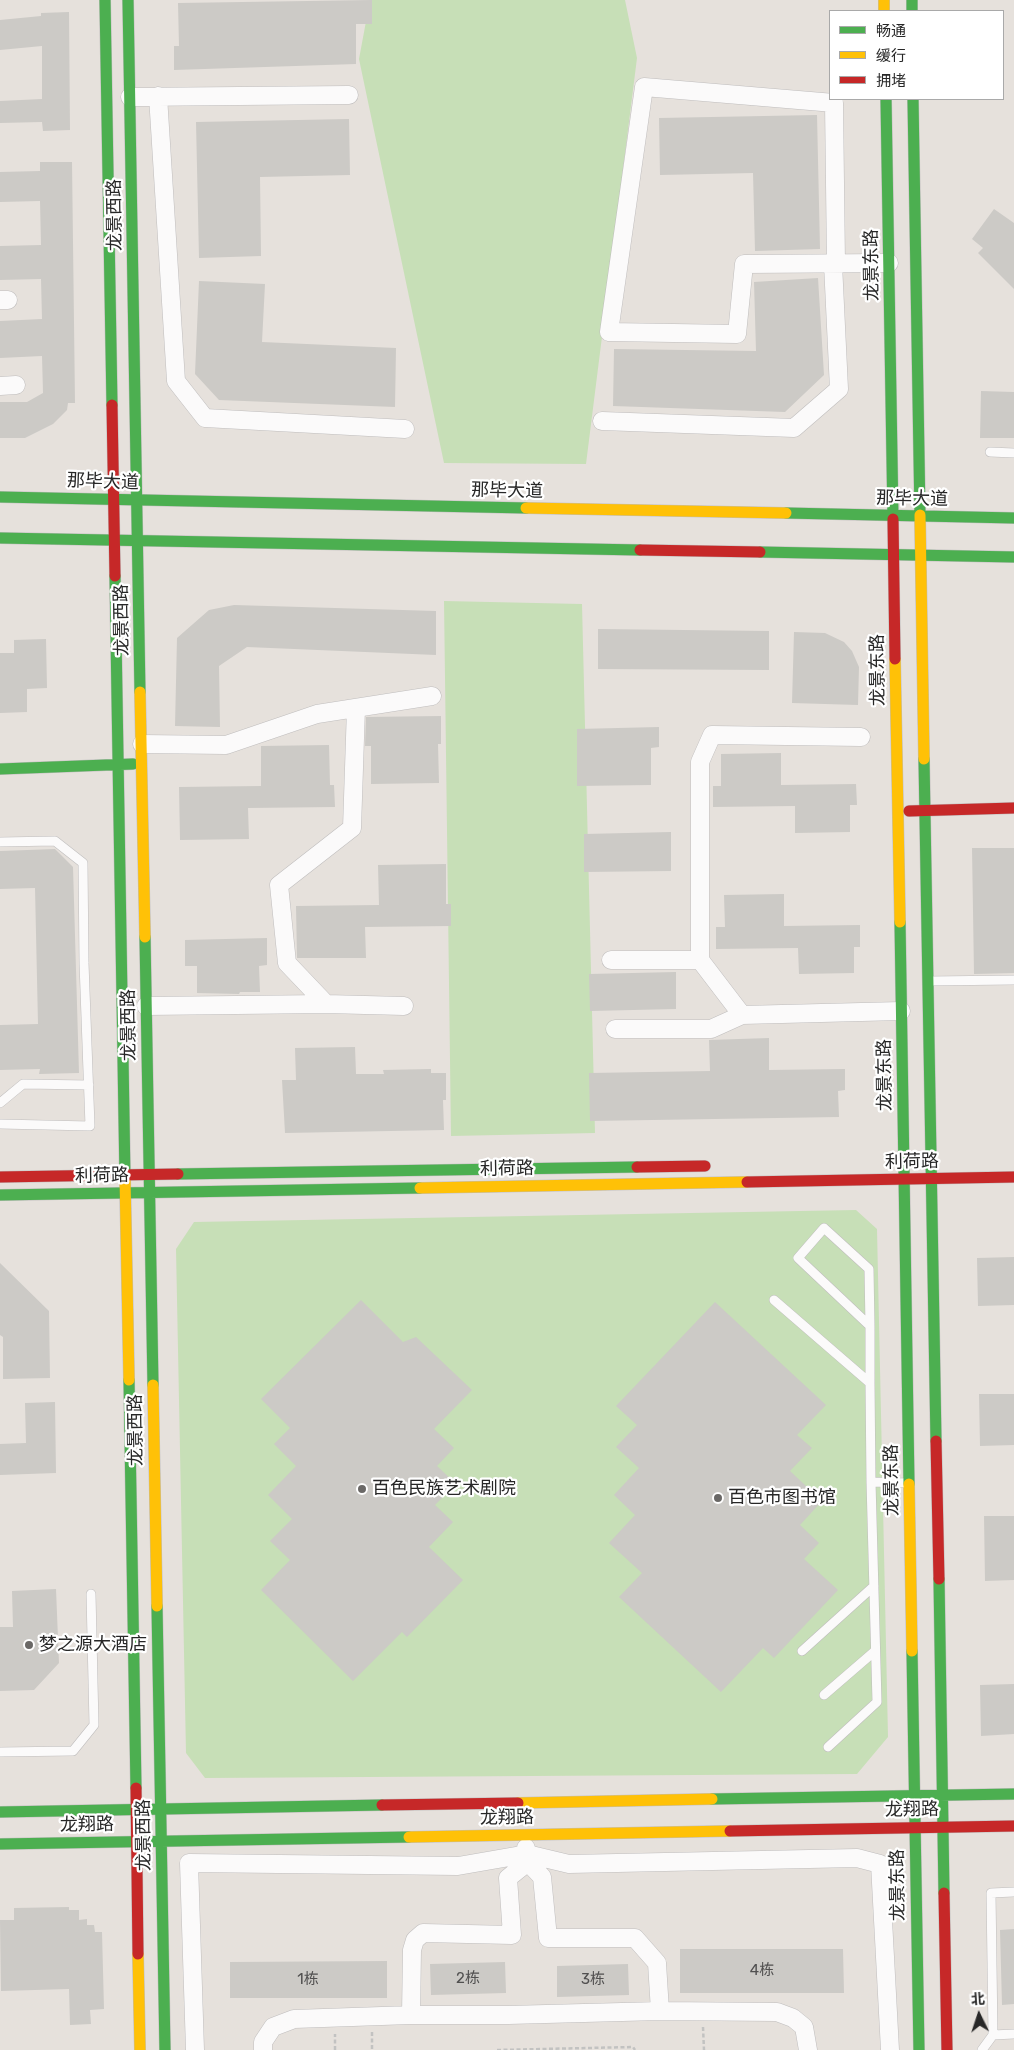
<!DOCTYPE html>
<html>
<head>
<meta charset="utf-8">
<style>
	body { margin:0 }
	#map { position:relative; width:1014px; height:2050px; overflow:hidden; background:#e6e1dc; font-family:Rubik,"Noto Sans SC",sans-serif }
	canvas { display:block }
	.legend { position:absolute; left:829px; top:10px; width:175px; height:90px; box-sizing:border-box; background:#fff; border:1px solid #a9a9a9; margin:0; padding:6px 9px; list-style:none; font-size:15px; color:#272727 }
	.legend li { display:flex; align-items:center; gap:10px; height:25px }
	.legend b { width:25px; border:1px solid #a9a9a9 }
	.north { position:absolute; left:954px; top:1990px; width:50px; height:50px; -webkit-text-stroke:4px #fff; paint-order:stroke; rotate:356deg; font-size:14px; font-weight:700; line-height:20px; text-align:center; color:#272727 }
	.north::after { content:''; display:block; margin:auto; width:18px; height:22px; background:#272727; clip-path:polygon(50% 0,100% 100%,50% 72%,0 100%) }
</style>
</head>
<body>
<div id="map">
<canvas width="1014" height="2050"></canvas>
<ul class="legend">
<li><b style="height:6px;background:#4caf50"></b>畅通</li>
<li><b style="height:6px;background:#ffc107"></b>缓行</li>
<li><b style="height:6px;background:#c62828"></b>拥堵</li>
</ul>
<div class="north">北</div>
</div>
<script>
const ctx = document.querySelector('canvas').getContext('2d');
ctx.lineJoin = 'round';
function fill(path, color) { ctx.fillStyle = color; ctx.fill(path, 'evenodd'); }
const shape = rows => new Path2D(rows.map(r => 'M' + r).join(''));
function trace(path, color, width, dash) { ctx.strokeStyle = color; ctx.lineWidth = width; ctx.lineCap = dash ? 'butt' : 'round'; ctx.setLineDash(dash || []); ctx.stroke(path); }
function drawText(font, color, halo, rows, align = 'center') {
  ctx.font = font + ' Rubik,"Noto Sans SC",sans-serif'; ctx.lineWidth = 4.5; ctx.setLineDash([]); ctx.textBaseline = 'middle'; ctx.strokeStyle = halo; ctx.fillStyle = color; for (const [text, x, y, turn = 0] of rows) {
    ctx.save(); ctx.translate(x, y); ctx.rotate((+turn || 0) * Math.PI / 180); ctx.textAlign = isNaN(turn) ? turn : align; if (halo) ctx.strokeText(text, 0, 0); ctx.fillText(text, 0, 0); ctx.restore();
  }
}
fill(shape([
	[370,0,625,0,637,58,586,464,444,463,359,59],
	[444,601,582,604,595,1133,451,1136],
	[856,1210,877,1229,888,1737,857,1774,205,1778,186,1753,176,1249,194,1222]
]), '#c7dfb7');
fill(shape([
	[372,0,372,24,356,24,356,64,174,70,174,46,179,46,178,3],
	[69,12,70,130,43,131,42,122,0,123,0,101,42,99,42,46,0,50,0,20,41,16,41,13],
	[817,115,820,249,755,251,753,173,660,175,659,118],
	[349,119,350,175,260,177,261,256,199,258,196,122],
	[40,162,72,162,75,403,68,403,67,410,53,424,25,438,0,438,0,402,27,402,43,393,42,356,0,358,0,321,42,319,41,279,0,280,0,246,41,245,40,201,0,202,0,172,40,171],
	[994,209,1014,223,1014,289,978,253,983,248,972,239],
	[818,278,824,375,785,412,613,406,614,349,756,351,754,282],
	[199,281,265,284,262,342,396,348,395,407,219,400,195,374],
	[981,391,1014,392,1014,438,980,438],
	[234,605,436,611,436,655,247,647,219,666,220,727,175,726,177,638,209,610],
	[598,629,769,631,769,670,598,669],
	[794,632,825,633,844,642,852,651,859,667,858,705,792,703],
	[46,639,47,688,27,689,27,712,0,713,0,653,14,653,14,640],
	[441,716,441,744,438,744,439,783,371,784,371,746,365,746,366,717],
	[659,727,659,747,651,748,651,785,577,786,577,729],
	[329,745,330,785,334,785,335,807,248,808,249,839,180,840,179,787,261,786,261,746],
	[781,753,781,785,856,784,857,805,850,805,850,832,795,833,795,806,713,807,713,786,721,786,721,754],
	[671,832,671,871,584,872,584,834],
	[972,848,1014,848,1014,973,974,974],
	[55,849,73,867,79,1073,39,1074,40,1069,0,1070,0,1025,38,1024,35,888,0,889,0,851],
	[446,864,446,904,451,904,451,926,365,927,366,958,297,958,296,906,379,905,378,865],
	[784,894,784,926,860,925,860,947,854,947,854,973,799,974,798,948,716,949,716,927,725,927,724,895],
	[267,938,267,965,259,966,260,992,240,992,239,994,197,993,197,966,185,966,185,940],
	[676,972,676,1009,590,1011,589,974],
	[769,1038,769,1070,845,1069,845,1090,838,1091,839,1117,590,1121,589,1073,710,1071,709,1040],
	[355,1047,356,1074,384,1074,383,1070,431,1069,431,1073,446,1073,446,1100,443,1100,444,1130,285,1133,282,1080,296,1080,295,1048],
	[1014,1257,1014,1305,978,1306,977,1258],
	[0,1263,49,1311,50,1378,3,1379,3,1337,0,1335],
	[361,1300,403,1342,416,1337,472,1390,434,1429,454,1448,437,1466,456,1484,435,1505,453,1522,429,1547,463,1580,407,1637,402,1632,353,1681,261,1590,290,1560,270,1541,292,1519,268,1495,296,1466,274,1444,290,1428,261,1399],
	[715,1302,826,1405,797,1435,812,1448,790,1471,822,1501,800,1525,819,1543,804,1559,838,1590,774,1658,763,1648,721,1692,619,1597,642,1573,609,1543,635,1515,614,1495,639,1468,616,1447,637,1425,616,1406],
	[979,1394,1014,1394,1014,1445,980,1446],
	[55,1402,56,1473,0,1475,0,1444,26,1443,25,1403],
	[984,1516,1014,1516,1014,1580,985,1581],
	[56,1589,59,1663,34,1690,0,1691,0,1627,13,1627,12,1591],
	[1014,1684,1014,1734,981,1736,980,1685],
	[69,1907,69,1910,79,1910,79,1920,87,1919,87,1925,94,1925,95,1932,102,1932,104,2009,90,2010,91,2024,70,2025,69,1989,1,1991,0,1920,14,1920,14,1908],
	[1014,1929,1014,2004,1002,2005,1000,1930],
	[680,1949,843,1949,844,1993,680,1993],
	[387,1961,387,1998,230,1998,230,1962],
	[505,1962,506,1993,431,1995,430,1964],
	[628,1964,629,1995,557,1997,557,1966]
]), '#cccac6');
const lane = shape([
	[990,452,1014,453],
	[0,842,55,841,83,863,84,963,90,1126,0,1124],
	[929,981,1014,980],
	[0,1103,23,1084,89,1085],
	[774,1300,870,1383],
	[870,1326,798,1258,824,1228,869,1269,870,1326,870,1383,871,1482,909,1483],
	[802,1651,874,1586],
	[824,1695,875,1651],
	[828,1747,877,1702,871,1482],
	[0,1752,73,1751,94,1725,91,1594],
	[993,2035,1014,2034],
	[982,2050,993,2035,991,1893,1014,1892]
]);
const street = shape([
	[158,96,176,381,205,418,405,429],
	[130,97,349,95],
	[836,264,834,103,644,87,609,332,737,334,744,264,889,263],
	[0,300,8,300],
	[0,386,16,385],
	[602,421,794,428,839,389,833,264],
	[356,708,352,828,279,885,287,963,326,1004,404,1006],
	[861,737,712,735,700,762,700,960,742,1015,901,1011],
	[142,744,226,745,317,714,432,696],
	[611,960,700,960],
	[146,1006,326,1004],
	[615,1029,711,1029,742,1015],
	[526,1848,528,1862,542,1877,548,1938,635,1938,657,1963,660,2011,777,2012,793,2018,804,2027,808,2050],
	[411,2015,508,2015,660,2011],
	[195,2050,189,1863,458,1866,527,1854,569,1864,857,1858,880,1864,890,2050],
	[263,2050,263,2042,273,2027,294,2019,411,2015,412,1950,415,1940,423,1933,512,1935,508,1878,528,1862]
]);
const fast = shape([
	[105,0,112,405],
	[128,0,140,692],
	[912,0,912,11],
	[886,99,893,519],
	[913,99,920,515],
	[0,497,526,508],
	[786,513,1014,518],
	[0,538,640,550],
	[760,552,1014,557],
	[115,576,125,1178],
	[924,759,936,1441],
	[0,769,133,764],
	[900,922,909,1484],
	[145,937,153,1385],
	[178,1174,637,1167],
	[0,1195,420,1188],
	[129,1380,136,1788],
	[939,1579,944,1893],
	[157,1606,165,2050],
	[912,1651,919,2050],
	[712,1799,1014,1794],
	[0,1812,382,1805],
	[0,1844,409,1837]
]);
const slow = shape([
	[884,0,884,11],
	[526,508,786,513],
	[920,515,924,759],
	[895,659,900,922],
	[140,692,145,937],
	[125,1178,129,1380],
	[420,1188,747,1182],
	[153,1385,157,1606],
	[909,1484,912,1651],
	[518,1803,712,1799],
	[409,1837,730,1831],
	[138,1954,140,2050]
]);
const jam = shape([
	[112,405,115,576],
	[893,519,895,659],
	[640,550,760,552],
	[909,811,1014,808],
	[637,1167,705,1166],
	[0,1177,178,1174],
	[747,1182,1014,1177],
	[936,1441,939,1579],
	[136,1788,138,1954],
	[382,1805,518,1803],
	[730,1831,1014,1826],
	[944,1893,947,2050]
]);
trace(lane, '#bfbdbd', 10);
trace(street, '#bfbdbd', 19);
trace(fast, '#bfbdbd', 12);
trace(slow, '#bfbdbd', 12);
trace(jam, '#bfbdbd', 12);
trace(shape([
	[703,2027,704,2050],
	[372,2032,372,2050],
	[335,2050,335,2034],
	[497,2050,633,2047,635,2050]
]), '#c2c2c1', 2.5, [4, 2.5]);
trace(lane, '#fbfafa', 9);
trace(street, '#fbfafa', 18);
trace(fast, '#4caf50', 11);
trace(slow, '#ffc107', 11);
trace(jam, '#c62828', 11);
for (const [x, y, r, color] of [
	[362,1489,5,"#6a6866"],
	[718,1498,5,"#6a6866"],
	[29,1645,5,"#6a6866"]
]) { const dot = new Path2D(); dot.arc(x, y, r, 0, 2 * Math.PI); ctx.fillStyle = color; ctx.fill(dot); trace(dot, '#fff', 2); }
drawText('15px', '#515050', null, [
	["4栋",762,1971],
	["2栋",468,1979],
	["1栋",308,1980],
	["3栋",593,1980]
]);
drawText('18px', '#272727', '#fff', [
	["龙景西路",115,215,-91],
	["龙景东路",872,265,-91],
	["那毕大道",103,482,2],
	["那毕大道",507,491,1],
	["那毕大道",912,499,1],
	["龙景西路",122,620,-91],
	["龙景东路",878,670,-91],
	["龙景西路",129,1025,-91],
	["龙景东路",885,1075,-91],
	["利荷路",912,1162,-1],
	["利荷路",507,1169,-1],
	["利荷路",102,1176,-1],
	["龙景西路",136,1430,-91],
	["龙景东路",892,1480,-91],
	["龙翔路",912,1810,-1],
	["龙翔路",507,1818,-1],
	["龙翔路",87,1825,-1],
	["龙景西路",144,1835,-91],
	["龙景东路",898,1885,-91]
]);
drawText('18px', '#272727', '#fff', [
	["百色民族艺术剧院",372,1489],
	["百色市图书馆",728,1498],
	["梦之源大酒店",39,1645]
], 'left');
</script>
</body>
</html>
